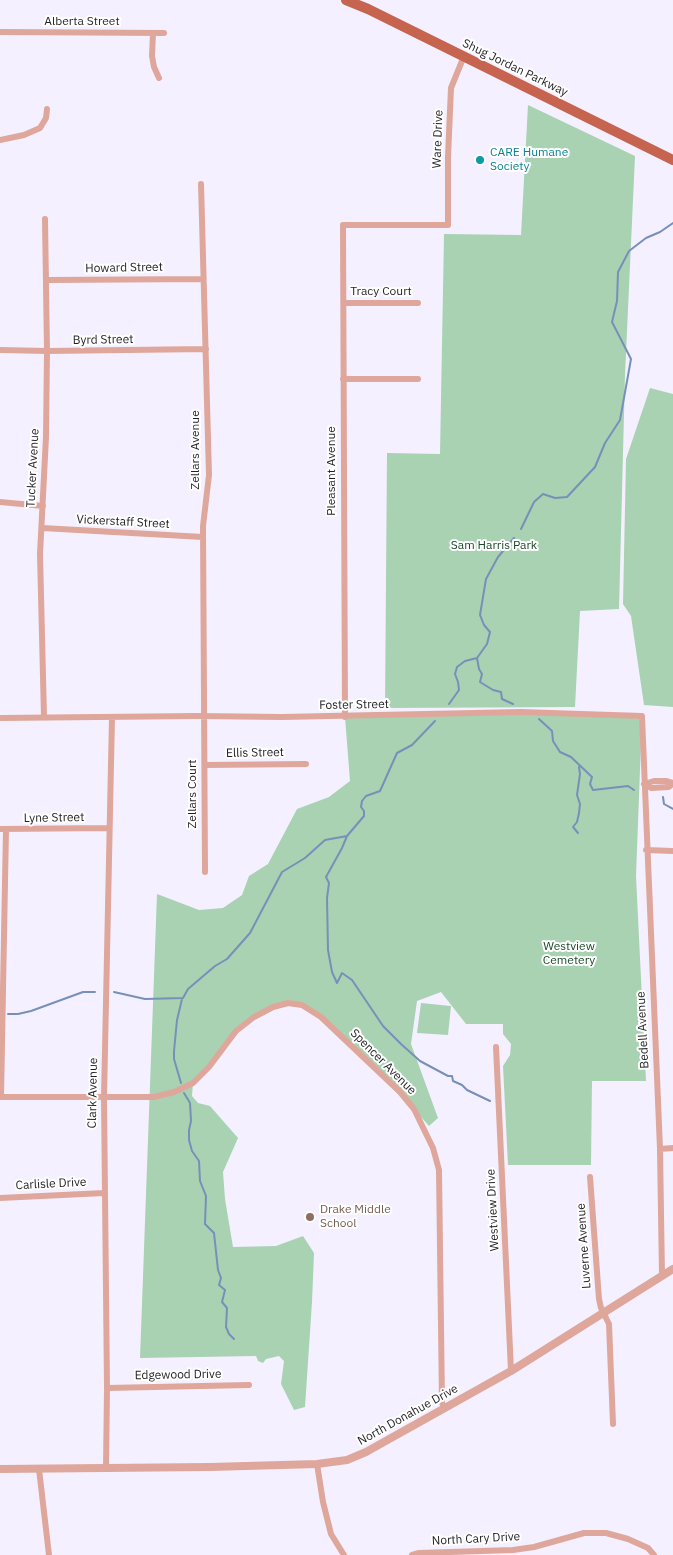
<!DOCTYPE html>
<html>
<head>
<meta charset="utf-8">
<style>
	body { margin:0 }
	canvas { display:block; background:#f4f0ff }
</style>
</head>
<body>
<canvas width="673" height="1555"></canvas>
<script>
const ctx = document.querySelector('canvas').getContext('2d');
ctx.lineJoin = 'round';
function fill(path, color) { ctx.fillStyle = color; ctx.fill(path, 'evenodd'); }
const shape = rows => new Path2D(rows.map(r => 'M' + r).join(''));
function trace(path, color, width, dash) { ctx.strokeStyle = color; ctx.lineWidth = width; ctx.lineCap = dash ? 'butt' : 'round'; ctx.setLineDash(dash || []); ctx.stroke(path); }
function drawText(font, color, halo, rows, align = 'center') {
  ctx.font = font + ' "IBM Plex Sans",sans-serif'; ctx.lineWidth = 4; ctx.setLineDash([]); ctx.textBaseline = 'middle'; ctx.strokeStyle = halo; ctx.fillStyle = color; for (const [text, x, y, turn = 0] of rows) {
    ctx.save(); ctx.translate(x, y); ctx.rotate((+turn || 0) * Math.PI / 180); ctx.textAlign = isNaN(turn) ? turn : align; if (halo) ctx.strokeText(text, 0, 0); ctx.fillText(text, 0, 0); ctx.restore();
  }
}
fill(shape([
	[528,105,635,156,625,375,619,609,580,611,575,707,385,708,387,453,440,454,444,234,521,235],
	[650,388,673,394,673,707,644,705,631,616,623,604,626,459],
	[521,712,642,716,636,876,646,1081,592,1081,591,1165,508,1165,503,1066,510,1055,511,1044,503,1034,503,1024,466,1024,441,992,417,1001,411,1044,438,1118,429,1126,414,1109,321,1017,302,1005,280,1004,236,1031,193,1083,192,1096,198,1103,210,1106,238,1138,223,1172,225,1199,233,1247,276,1246,303,1236,314,1253,312,1302,305,1407,294,1410,281,1384,284,1361,279,1356,266,1359,263,1363,258,1361,256,1356,140,1358,157,894,199,910,223,908,242,895,249,876,268,864,297,809,329,797,350,781,345,717],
	[421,1003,451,1006,448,1035,417,1033]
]), '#a9d2b2');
trace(shape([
	[521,529,534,502,543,494,555,498,567,497,595,467,605,443,620,420,631,359,612,322,617,301,618,272,629,251,646,238,660,232,673,223],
	[477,658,479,669,482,674,480,682,493,690,501,692,502,699,513,704],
	[449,704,459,690,458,682,455,674,457,667,465,661,477,658,487,644,490,632,484,625,480,615,486,579,498,557,514,538],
	[539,719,552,731,553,741,560,752,571,757,592,777,590,784,593,790,628,786,634,790],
	[435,721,412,745,397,753,380,791,366,796,362,801,361,807,364,811,364,816,347,836,342,848,326,877,329,883,327,898,328,950,332,972,337,983,342,973,352,980,383,1026,401,1044,420,1061,448,1076,452,1076,453,1081,462,1085,467,1090,490,1101],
	[663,797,664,804,673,809],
	[578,833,573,827,577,822,579,813,580,804,577,795,580,774,579,767],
	[114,992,145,999,183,998,188,989,215,966,227,959,250,933,282,872,305,858,325,840,347,836],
	[8,1014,18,1014,31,1011,83,992,95,992],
	[181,1083,174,1059,174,1051,177,1020,182,999],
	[184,1093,190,1103,191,1121,189,1130,189,1140,192,1151,199,1161,200,1181,206,1196,205,1224,214,1233,218,1270,221,1278,219,1285,225,1290,222,1302,227,1308,226,1327,229,1334,234,1339]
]), '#7790ba', 2);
trace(shape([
	[0,32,164,33],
	[153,33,152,56,154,67,159,78],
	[0,140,24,135,40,128,46,118,47,109],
	[201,184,209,475,203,526,205,872],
	[46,280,203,279],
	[344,303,418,303],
	[0,350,47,351,206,349],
	[343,379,418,379],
	[0,502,43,506],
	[42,528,203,537],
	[44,717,40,554,46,437,47,351,45,219],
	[345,717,343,225,448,225,448,157,451,88,464,56],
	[0,718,197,716,282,717,521,712,642,716,660,1149,662,1276],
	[205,765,306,764],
	[644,784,651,788,669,787,673,783],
	[644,784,654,781,666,781,673,783],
	[0,829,109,828],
	[646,850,673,851],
	[496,1047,511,1371],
	[0,1097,154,1097,174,1092,193,1083,209,1067,236,1031,254,1017,273,1007,288,1003,302,1005,321,1017,400,1092,414,1109,433,1148,439,1170,442,1403,445,1408],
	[1,1097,6,829],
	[660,1149,673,1148],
	[590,1177,599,1299,601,1308,609,1324,613,1424],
	[0,1198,104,1193],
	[107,1388,249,1385],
	[317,1464,323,1502,331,1534,344,1555],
	[39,1469,49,1555],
	[106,1469,107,1388,104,1097,112,717],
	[412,1555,419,1553,513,1550,534,1547,584,1533,606,1533,628,1539,648,1548,654,1555]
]), '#dfa79b', 6);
trace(shape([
	[0,1469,210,1467,317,1464,347,1460,366,1452,511,1371,673,1269]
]), '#dfa79b', 8);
trace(shape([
	[346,0,368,9,673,160]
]), '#c6644f', 10);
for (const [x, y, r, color] of [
	[480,160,5,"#0f9aa8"],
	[310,1217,5,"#8d6e63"]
]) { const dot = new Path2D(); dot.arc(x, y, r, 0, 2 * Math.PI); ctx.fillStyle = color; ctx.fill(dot); trace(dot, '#fff', 2); }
drawText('12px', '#201f24', '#fff', [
	["Alberta Street",82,22],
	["Shug Jordan Parkway",515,68,26],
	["Ware Drive",438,139,-88],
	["Howard Street",124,268,-1],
	["Tracy Court",381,292],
	["Byrd Street",103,340,-1],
	["Zellars Avenue",196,450,-90],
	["Tucker Avenue",33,468,-87],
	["Pleasant Avenue",332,471,-90],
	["Vickerstaff Street",123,522,3],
	["Foster Street",354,705,-1],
	["Ellis Street",255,753,-1],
	["Zellars Court",193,794,-90],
	["Lyne Street",54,818,-1],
	["Bedell Avenue",643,1030,-93],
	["Spencer Avenue",383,1062,45],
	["Clark Avenue",93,1093,-89],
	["Carlisle Drive",51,1184,-3],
	["Westview Drive",493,1210,-93],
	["Luverne Avenue",584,1246,-94],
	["Edgewood Drive",178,1375,-1],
	["North Donahue Drive",408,1415,-29],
	["North Cary Drive",476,1539,-3]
]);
drawText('12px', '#0d838f', '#fff', [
	["CARE Humane",490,153],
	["Society",490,167]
], 'left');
drawText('12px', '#194828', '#fff', [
	["Sam Harris Park",494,546],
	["Westview",569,947],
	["Cemetery",569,961]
]);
drawText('12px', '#785e54', '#fff', [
	["Drake Middle",320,1210],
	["School",320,1224]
], 'left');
</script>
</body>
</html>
